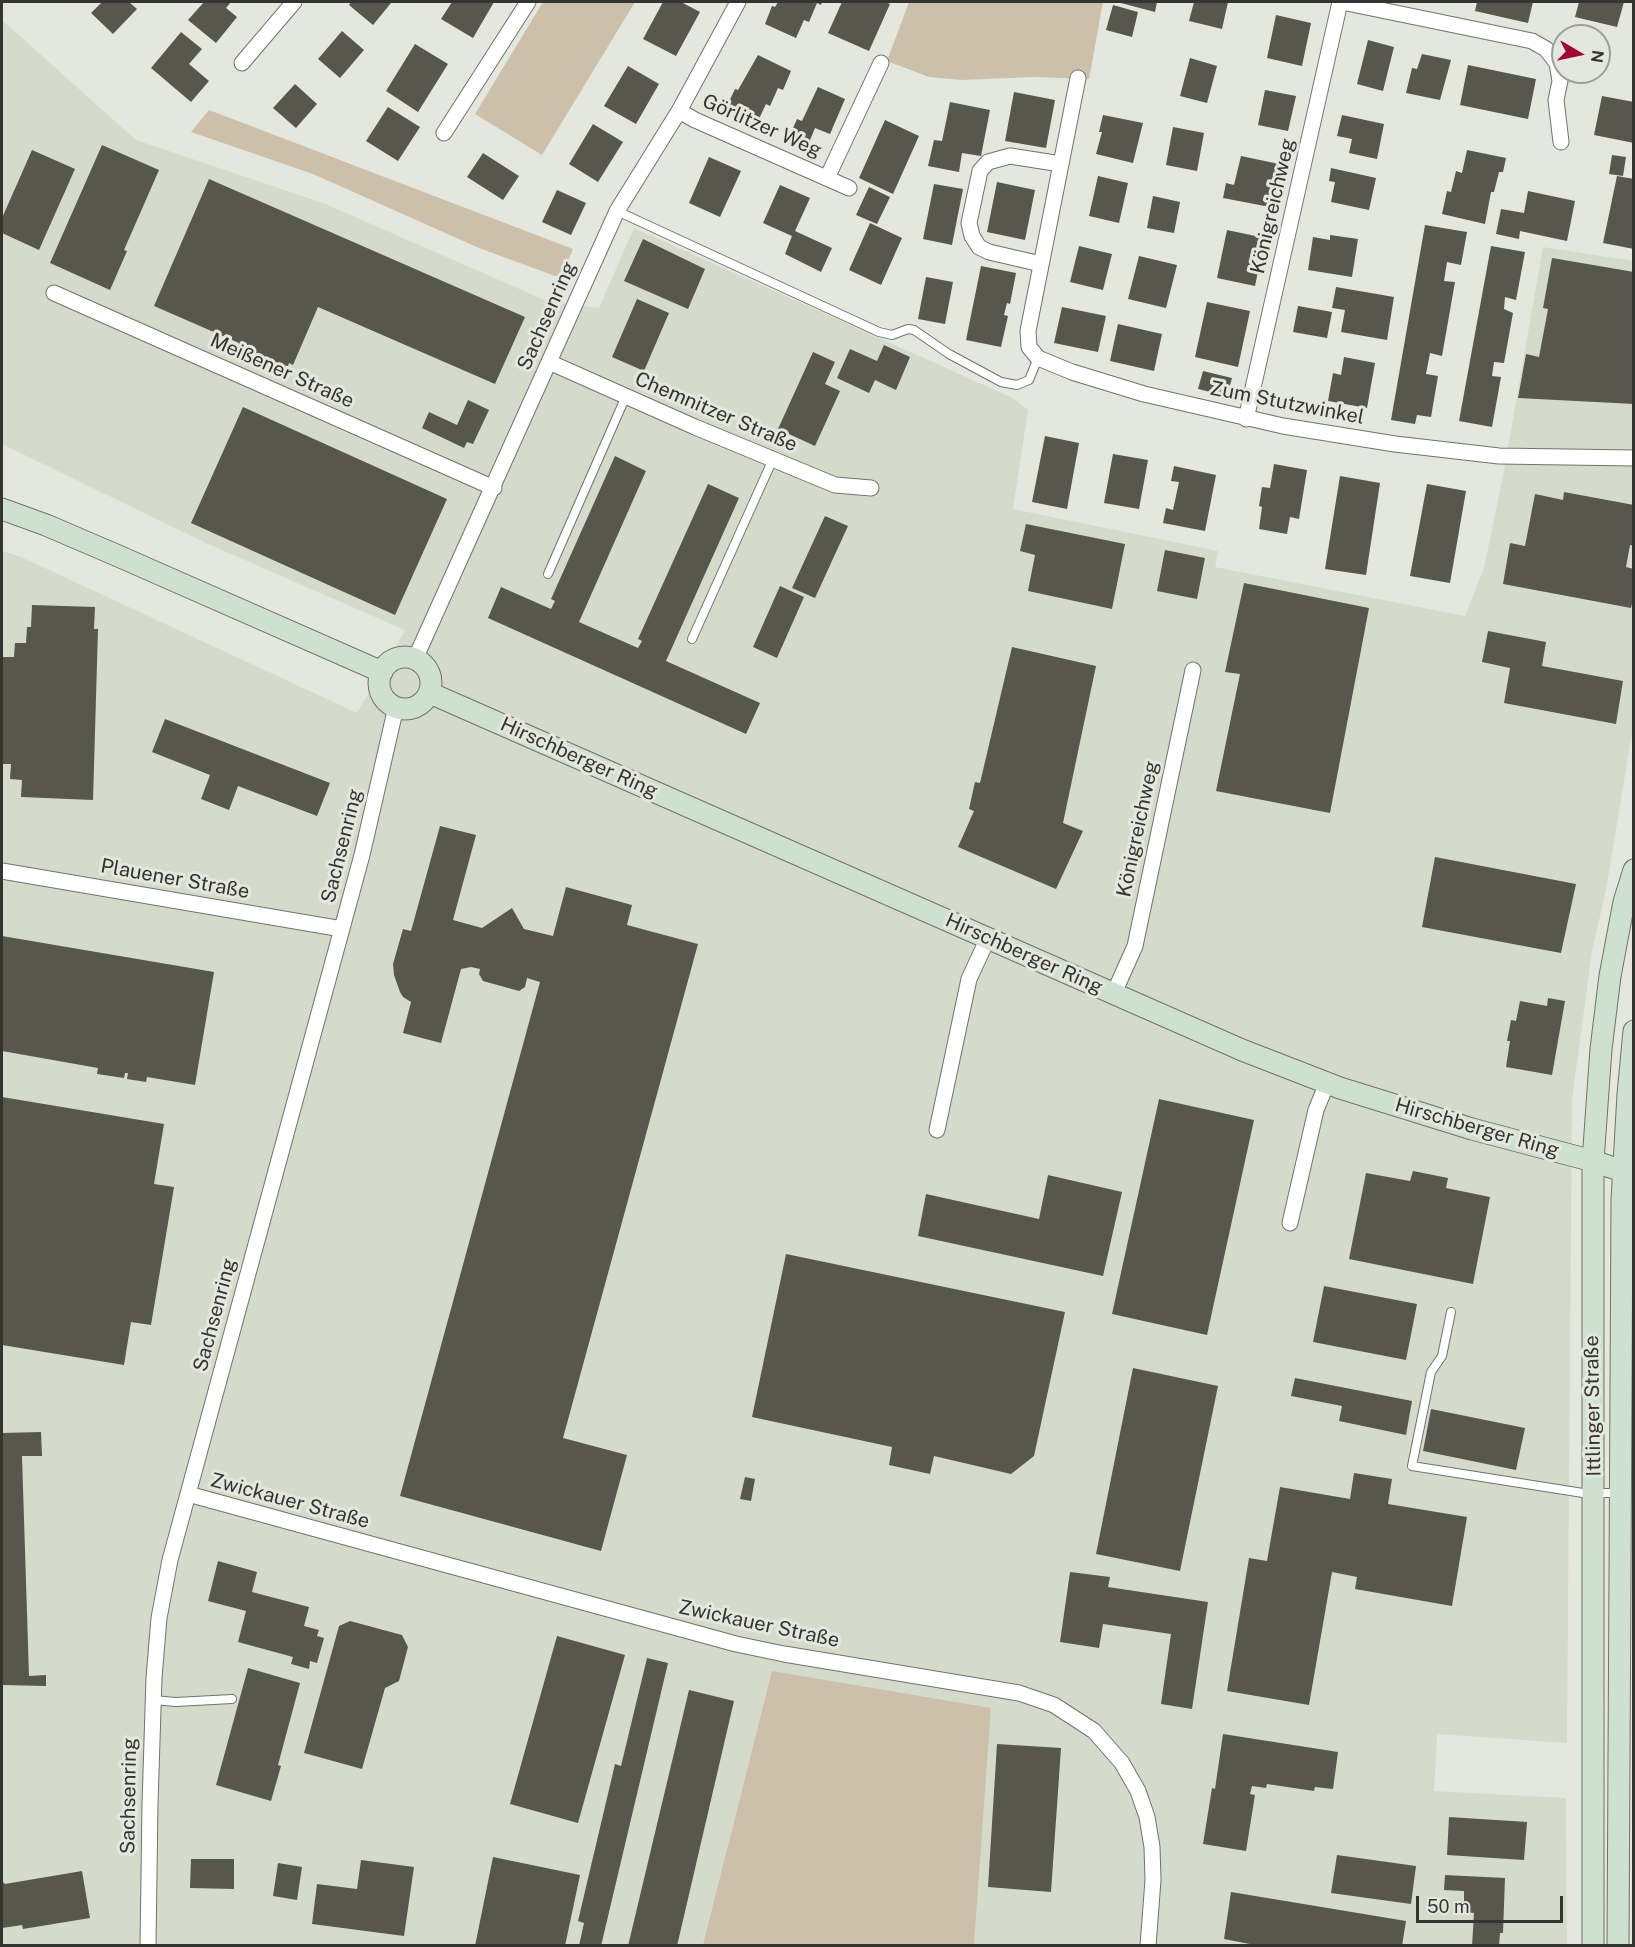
<!DOCTYPE html>
<html>
<head>
<meta charset="utf-8">
<style>
	body { margin:0 }
	#map { position:relative; width:1635px; height:1947px; overflow:hidden; background:#e4e7dd; font-family:"Public Sans",sans-serif }
	canvas { display:block }
	.frame { position:absolute; inset:0; border:3px solid #343531; pointer-events:none }
	.north { position:absolute; left:1551px; top:24px; width:60px; height:60px; box-sizing:border-box; background:#e4e7dd; border:2px solid #9ea098; border-radius:50%; rotate:99deg; font-size:16px; font-weight:700; line-height:24px; text-align:center; color:#343531 }
	.north::after { content:''; display:block; margin:auto; width:21px; height:27px; background:#a20332; clip-path:polygon(50% 0,100% 100%,50% 72%,0 100%) }
	.scale { position:absolute; left:1416px; top:1896px; width:147px; height:27px; box-sizing:border-box; border:3px solid #343531; border-top:0; padding-left:8px; font-size:18px; line-height:21px; white-space:nowrap; color:#343531; -webkit-text-stroke:4px #e4e7dd; paint-order:stroke }
</style>
</head>
<body>
<div id="map">
<canvas width="1635" height="1947"></canvas>
<div class="frame"></div>
<div class="north">N</div>
<div class="scale">50 m</div>
</div>
<script>
const ctx = document.querySelector('canvas').getContext('2d');
ctx.lineJoin = 'round';
function fill(path, color) { ctx.fillStyle = color; ctx.fill(path, 'evenodd'); }
const shape = rows => new Path2D(rows.map(r => 'M' + r).join(''));
function trace(path, color, width, dash) { ctx.strokeStyle = color; ctx.lineWidth = width; ctx.lineCap = dash ? 'butt' : 'round'; ctx.setLineDash(dash || []); ctx.stroke(path); }
function drawText(font, color, halo, rows, align = 'center') {
  ctx.font = font + ' "Public Sans",sans-serif'; ctx.lineWidth = 6; ctx.setLineDash([]); ctx.textBaseline = 'middle'; ctx.strokeStyle = halo; ctx.fillStyle = color; for (const [text, x, y, turn = 0] of rows) {
    ctx.save(); ctx.translate(x, y); ctx.rotate((+turn || 0) * Math.PI / 180); ctx.textAlign = isNaN(turn) ? turn : align; if (halo) ctx.strokeText(text, 0, 0); ctx.fillText(text, 0, 0); ctx.restore();
  }
}
fill(shape([
	[2,20,136,140,323,203,547,301,599,308,634,228,1013,398,1028,410,1013,509,1218,551,1215,567,1465,616,1484,568,1503,476,1543,247,1633,261,1633,727,1606,890,1592,951,1572,1100,1567,1743,1437,1734,1434,1791,1566,1798,1567,1945,2,1945,2,551,19,556,357,713,405,630,208,544,2,444]
]), '#d5dbcb');
fill(shape([
	[543,2,635,2,542,155,475,114],
	[909,2,1103,2,1089,79,1034,77,962,80,929,77,887,61],
	[209,110,573,249,562,275,555,276,479,248,313,174,191,132],
	[772,1671,991,1708,974,1945,703,1945]
]), '#cdc0ab');
fill(shape([
	[102,2,129,2,137,9,113,34,91,13],
	[204,2,231,2,226,8,237,17,216,43,188,20],
	[351,2,389,2,391,3,373,25,349,5],
	[452,2,494,2,473,38,441,19],
	[663,2,681,2,700,12,676,56,643,39],
	[778,2,822,2,821,5,817,3,809,22,804,20,796,38,765,24,772,6,775,7],
	[842,2,885,2,890,4,869,51,828,33],
	[1117,2,1157,2,1155,12],
	[1194,2,1228,2,1222,29,1189,21],
	[1477,2,1533,2,1528,23,1475,11],
	[1579,2,1624,2,1617,27,1575,17],
	[1113,5,1138,12,1132,37,1106,30],
	[1276,15,1311,23,1302,66,1267,58],
	[342,31,364,50,340,78,318,59],
	[181,32,202,49,189,64,209,81,191,102,151,68],
	[1368,40,1394,47,1383,91,1357,84],
	[415,44,448,64,418,112,386,91],
	[1422,54,1451,60,1440,100,1406,93,1412,68,1417,69],
	[758,55,791,71,783,90,778,88,770,106,766,104,757,123,726,108,735,89,738,90],
	[1190,58,1217,66,1207,103,1180,96],
	[1468,65,1536,79,1528,119,1460,105],
	[628,66,659,84,636,124,604,106],
	[295,84,317,104,296,128,273,108],
	[818,87,845,99,830,134,815,128,808,145,789,137,797,119,802,121],
	[1265,90,1296,96,1288,131,1258,125],
	[1014,92,1055,100,1046,148,1005,141],
	[1602,96,1634,102,1634,143,1594,135],
	[950,102,990,110,981,156,962,153,959,172,928,166,934,140,942,141],
	[388,107,420,127,398,161,366,141],
	[1103,115,1143,123,1133,163,1096,154,1102,132,1099,132],
	[1342,115,1384,124,1377,159,1349,153,1352,139,1337,136],
	[885,120,919,136,893,194,859,178],
	[593,124,623,142,598,182,569,164],
	[1173,127,1204,133,1197,171,1166,165],
	[102,145,159,170,124,250,127,251,110,290,50,263],
	[32,150,75,169,39,250,2,233,2,218],
	[1467,150,1506,158,1503,172,1499,172,1494,192,1491,192,1485,224,1442,214,1447,191,1451,192,1456,171,1462,173],
	[483,153,519,176,503,200,467,177],
	[1612,155,1626,157,1623,176,1609,174],
	[1241,156,1279,164,1270,207,1223,198,1226,183,1234,185],
	[709,157,741,171,720,217,689,203],
	[1331,168,1376,178,1369,210,1331,202,1335,182,1329,181],
	[1098,176,1128,183,1119,223,1089,216],
	[1617,176,1634,179,1634,249,1603,243],
	[209,179,525,317,495,384,318,307,293,365,289,363,286,371,236,349,239,343,154,306],
	[997,182,1035,190,1025,240,987,232],
	[934,184,963,189,952,245,923,239],
	[780,185,810,198,795,231,832,248,821,272,785,254,792,236,763,223],
	[869,187,890,197,877,224,856,215],
	[557,190,586,203,571,235,542,222],
	[1528,191,1575,201,1567,241,1520,231,1519,239,1496,234,1501,209,1524,213],
	[1153,196,1180,202,1174,233,1147,228],
	[870,223,902,238,881,285,849,270],
	[1425,225,1467,232,1461,265,1447,262,1444,281,1455,282,1442,356,1430,353,1426,374,1438,376,1431,417,1417,415,1415,424,1391,420],
	[1227,230,1265,238,1255,286,1217,278],
	[1330,235,1358,239,1352,277,1308,270,1313,237,1330,240],
	[643,239,705,269,688,309,624,281],
	[1079,246,1112,254,1103,290,1070,282],
	[1491,246,1525,252,1516,300,1505,297,1504,309,1513,313,1504,363,1494,362,1492,376,1501,377,1492,427,1459,421],
	[1139,256,1177,265,1166,308,1128,299],
	[1552,258,1634,272,1634,404,1518,398,1526,354,1539,357,1548,309,1543,308],
	[981,266,1016,273,1010,304,1007,303,1004,315,1008,316,1001,347,966,340],
	[926,277,953,282,945,324,918,319],
	[1336,287,1394,297,1387,340,1341,332,1345,310,1332,308],
	[637,299,669,313,644,371,612,357],
	[1207,302,1250,311,1238,367,1195,357],
	[1298,306,1332,312,1327,338,1293,332],
	[1062,307,1106,316,1098,352,1054,343],
	[1118,324,1162,334,1154,371,1110,361],
	[884,345,910,357,896,390,875,380,869,393,837,378,850,349,877,361],
	[813,352,835,362,825,384,840,391,815,446,778,429],
	[1344,357,1375,363,1367,408,1328,401,1333,373,1341,375],
	[1203,371,1232,378,1227,396,1198,389],
	[468,400,489,410,473,444,467,442,464,448,422,428,429,412,457,425],
	[243,407,447,499,395,615,191,523],
	[1045,436,1079,443,1067,509,1032,502],
	[1113,454,1148,460,1139,509,1104,503],
	[615,456,646,471,579,622,638,648,642,641,638,639,708,484,739,498,666,661,760,703,746,734,488,618,501,587,551,609,555,601,551,599],
	[1274,464,1307,470,1299,519,1290,517,1287,534,1259,529,1262,507,1259,506,1262,487,1270,488],
	[1174,466,1216,475,1205,531,1163,523,1166,508,1173,510,1179,482,1171,481],
	[1340,476,1380,483,1366,575,1325,569],
	[1427,484,1466,491,1450,583,1410,576],
	[1564,492,1634,505,1634,546,1630,545,1626,567,1634,569,1634,594,1631,608,1503,584,1510,543,1525,546,1535,494,1563,500],
	[825,516,848,526,815,598,792,588],
	[1026,524,1125,544,1112,609,1028,591,1035,555,1020,551],
	[1165,550,1205,558,1197,599,1157,591],
	[1244,583,1369,608,1330,813,1216,791,1240,674,1225,672],
	[780,586,804,597,777,658,753,647],
	[32,605,95,607,94,629,98,629,93,800,21,797,22,780,10,779,11,764,2,764,2,657,14,657,15,643,26,643,27,627,31,627],
	[1488,631,1546,642,1542,666,1623,681,1616,724,1504,703,1510,668,1482,662],
	[1012,647,1096,666,1063,823,1083,831,1056,889,958,847,974,811,969,809,975,782,980,783],
	[165,719,330,783,317,816,238,786,229,810,201,799,210,775,152,752],
	[440,826,476,835,453,920,482,928,512,908,524,929,553,936,566,887,632,905,627,925,698,944,563,1438,627,1455,601,1551,400,1496,540,982,527,978,525,987,519,991,483,981,479,974,480,969,471,967,461,969,441,1043,403,1033,411,1002,403,997,400,992,394,975,393,964,403,929,411,931],
	[1435,857,1576,884,1561,953,1422,927],
	[2,936,214,972,195,1085,147,1077,146,1082,127,1079,128,1073,125,1073,124,1078,97,1074,98,1068,2,1051],
	[1548,998,1565,1001,1552,1075,1506,1067,1510,1041,1507,1041,1511,1020,1516,1021,1520,1001,1547,1006],
	[2,1097,164,1124,154,1184,174,1187,151,1325,131,1322,124,1365,2,1345],
	[1159,1099,1254,1120,1207,1335,1112,1314],
	[1413,1171,1448,1178,1446,1188,1490,1197,1473,1284,1349,1259,1366,1173,1410,1181],
	[1048,1175,1122,1192,1103,1276,918,1236,926,1194,1039,1219],
	[786,1254,1065,1312,1034,1456,1011,1474,934,1456,930,1474,889,1465,892,1447,752,1417],
	[1324,1286,1417,1304,1406,1360,1313,1342],
	[1133,1368,1218,1386,1180,1571,1096,1554],
	[1295,1378,1412,1401,1406,1435,1339,1421,1342,1406,1291,1396],
	[1431,1409,1525,1428,1516,1470,1423,1451],
	[41,1432,42,1456,22,1456,29,1676,46,1675,46,1686,2,1685,2,1433],
	[1354,1473,1392,1479,1388,1504,1467,1517,1452,1606,1355,1589,1357,1577,1332,1572,1309,1705,1227,1691,1249,1558,1267,1561,1280,1487,1350,1499],
	[745,1477,755,1479,751,1501,740,1499],
	[218,1561,257,1572,252,1592,309,1607,304,1626,319,1630,317,1636,324,1638,317,1663,310,1661,309,1669,291,1664,293,1657,238,1642,246,1611,208,1601],
	[1070,1572,1110,1577,1108,1587,1208,1602,1192,1709,1161,1704,1171,1634,1103,1624,1099,1648,1060,1642],
	[350,1621,402,1635,408,1647,399,1681,385,1688,362,1769,304,1753,339,1626],
	[557,1636,625,1655,578,1823,510,1804],
	[647,1658,668,1663,601,1946,579,1946,584,1923,578,1921,615,1764,621,1766],
	[248,1668,300,1683,278,1765,281,1766,271,1801,216,1785],
	[689,1690,734,1701,677,1946,628,1946],
	[1223,1734,1338,1752,1333,1789,1315,1787,1314,1791,1267,1784,1266,1788,1252,1786,1250,1794,1255,1795,1246,1851,1203,1844,1212,1788,1215,1789],
	[997,1744,1061,1748,1051,1892,988,1887],
	[1449,1817,1527,1822,1524,1860,1447,1855],
	[1337,1855,1416,1866,1411,1904,1331,1893],
	[493,1857,580,1875,565,1946,475,1946],
	[191,1859,234,1859,234,1889,190,1888],
	[361,1860,414,1867,404,1936,312,1924,317,1884,357,1889],
	[278,1863,302,1867,297,1900,273,1896],
	[82,1871,90,1918,23,1929,22,1925,2,1928,2,1881,5,1884],
	[1445,1875,1505,1878,1503,1933,1500,1933,1499,1946,1472,1946,1474,1913,1464,1912,1464,1891,1444,1890],
	[1231,1892,1406,1921,1402,1946,1260,1946,1224,1939]
]), '#58574e');
const lane = shape([
	[617,211,879,332,892,335,908,329,914,330,949,354,1001,382,1017,385,1029,380,1038,358],
	[548,574,626,396],
	[692,639,773,459],
	[1451,1312,1442,1356,1431,1372,1412,1466,1583,1493,1618,1493],
	[153,1700,176,1702,232,1699]
]);
const street = shape([
	[1342,2,1532,41,1546,49,1557,63,1560,81,1556,100,1561,142],
	[242,63,294,2],
	[1078,78,1028,331,1029,347,1038,358,1072,372,1144,394,1283,426,1395,444,1499,456,1634,458],
	[679,111,695,120,849,188],
	[444,133,528,2],
	[827,178,881,63],
	[1041,264,989,252,979,247,972,236,969,223,980,171,988,162,1010,156,1061,164],
	[54,293,494,488],
	[549,362,695,427,835,485,871,488],
	[1246,419,1340,2],
	[415,659,617,211,679,111,738,2],
	[2,871,342,929],
	[1114,993,1135,946,1193,670],
	[937,1130,969,979,988,938],
	[1290,1223,1316,1110,1327,1083],
	[188,1494,736,1644,784,1654,1019,1693,1054,1705,1094,1731,1122,1763,1138,1791,1147,1817,1152,1847,1153,1880,1148,1946],
	[148,1946,150,1804,154,1678,159,1618,170,1560,362,855,396,707]
]);
const secondary = shape([
	[2,509,46,525,116,555,382,672],
	'379 683a26 26 0 1 1 52 0a26 26 0 1 1-52 0Z',
	[430,693,1242,1050,1340,1088,1472,1129,1593,1161,1634,1175],
	[1593,1946,1593,1161,1601,1049,1610,976,1624,902,1634,870],
	[1618,1946,1622,1200,1628,1094,1634,1031]
]);
trace(lane, '#70736b', 10);
trace(street, '#70736b', 17);
trace(secondary, '#70736b', 23);
trace(lane, '#fff', 8);
trace(street, '#fff', 15);
trace(secondary, '#cee0cf', 21);
drawText('20px', '#343531', '#e4e7dd', [
	["Görlitzer Weg",762,126,24],
	["Königreichweg",1273,206,-77],
	["Sachsenring",547,316,-66],
	["Meißener Straße",282,371,24],
	["Zum Stutzwinkel",1287,403,11],
	["Chemnitzer Straße",716,412,23],
	["Hirschberger Ring",579,758,24],
	["Königreichweg",1138,829,-78],
	["Sachsenring",342,846,-76],
	["Plauener Straße",175,879,10],
	["Hirschberger Ring",1024,954,24],
	["Hirschberger Ring",1477,1128,16],
	["Sachsenring",215,1315,-75],
	["Ittlinger Straße",1593,1406,-91],
	["Zwickauer Straße",290,1501,15],
	["Zwickauer Straße",759,1624,12],
	["Sachsenring",129,1796,-89]
]);
</script>
</body>
</html>
